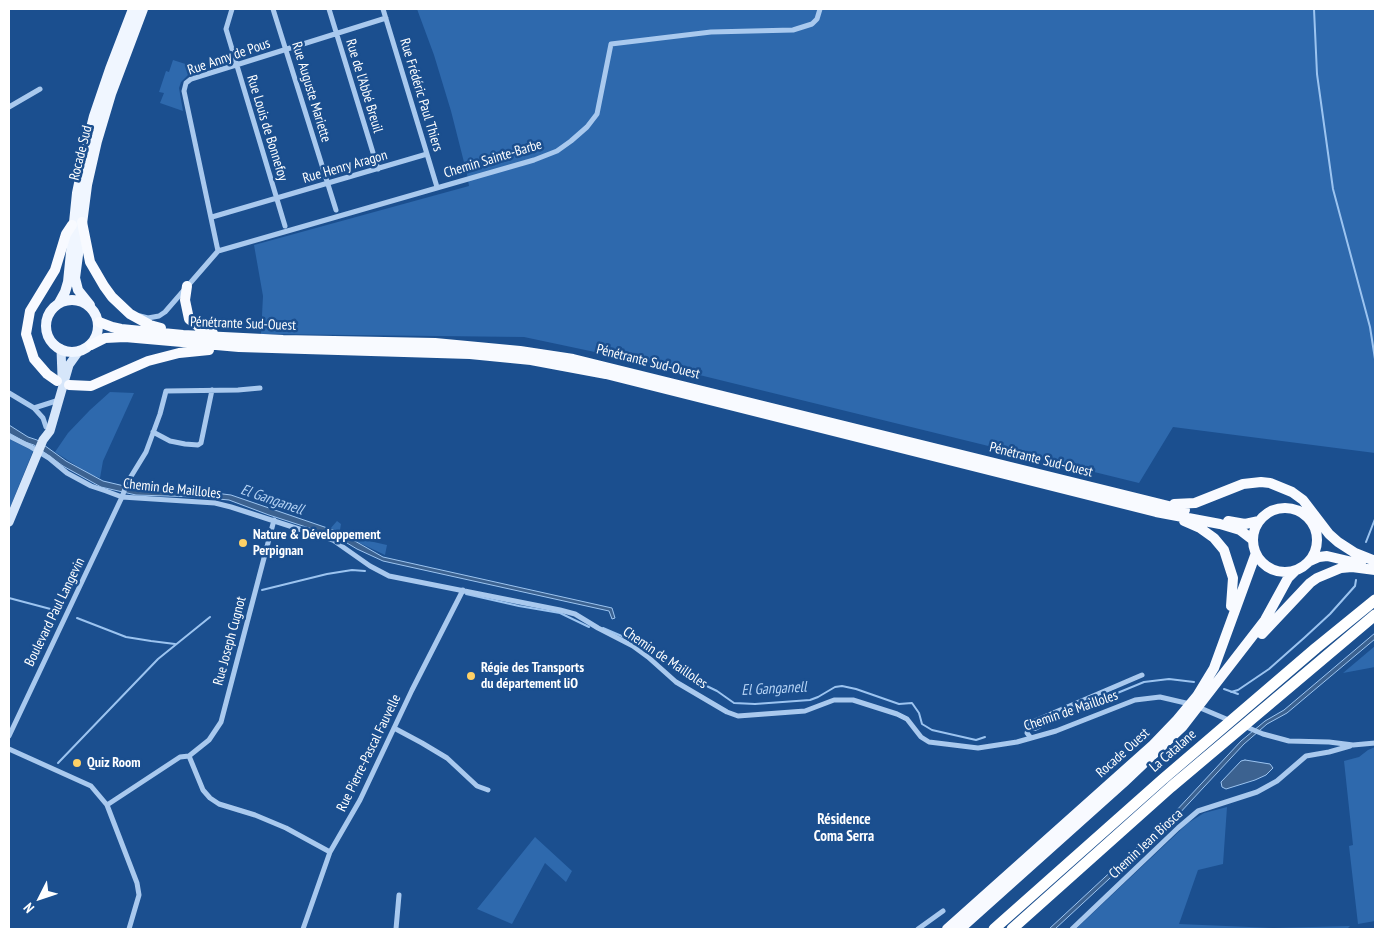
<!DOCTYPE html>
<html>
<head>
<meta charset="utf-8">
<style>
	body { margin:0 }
	#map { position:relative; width:1384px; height:938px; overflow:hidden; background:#1b4f8f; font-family:"PT Sans Narrow",sans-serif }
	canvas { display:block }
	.frame { position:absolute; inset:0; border:10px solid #fff; pointer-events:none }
	.north { position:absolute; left:15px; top:873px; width:50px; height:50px; -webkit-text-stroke:4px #1b4f8f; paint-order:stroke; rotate:229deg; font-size:14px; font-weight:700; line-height:20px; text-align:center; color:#fff }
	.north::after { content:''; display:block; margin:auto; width:18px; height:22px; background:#fff; clip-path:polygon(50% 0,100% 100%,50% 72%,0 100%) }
</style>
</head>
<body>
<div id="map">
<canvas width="1384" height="938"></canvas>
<div class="frame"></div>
<div class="north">N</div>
</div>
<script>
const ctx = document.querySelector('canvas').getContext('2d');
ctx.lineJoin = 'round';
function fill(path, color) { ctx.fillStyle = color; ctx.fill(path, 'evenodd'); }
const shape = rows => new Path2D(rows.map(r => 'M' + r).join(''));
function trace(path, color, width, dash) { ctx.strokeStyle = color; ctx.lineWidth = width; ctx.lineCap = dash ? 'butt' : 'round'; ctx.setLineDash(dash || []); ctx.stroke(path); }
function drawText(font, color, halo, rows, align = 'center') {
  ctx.font = font + ' "PT Sans Narrow",sans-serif'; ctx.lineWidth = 5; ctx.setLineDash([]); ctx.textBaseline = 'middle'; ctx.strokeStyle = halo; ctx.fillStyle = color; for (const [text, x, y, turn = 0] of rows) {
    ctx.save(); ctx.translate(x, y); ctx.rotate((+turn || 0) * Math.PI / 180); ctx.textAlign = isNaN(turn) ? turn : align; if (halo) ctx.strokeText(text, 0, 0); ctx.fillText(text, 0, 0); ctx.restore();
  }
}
fill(shape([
	[417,9,1375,9,1375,453,1173,427,1139,483,675,369,524,337,261,334,263,296,254,245,469,186,467,174,451,111,434,55],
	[173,60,204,70,188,75,181,82,179,88,183,111,160,103,164,93,159,92,166,71,169,72],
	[110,392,134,393,103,461,100,478,89,474,55,452,68,433,90,410],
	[9,439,33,451,9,510],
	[337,521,341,524,340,530,348,532,347,536,387,545,385,555,330,529],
	[1375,646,1375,667,1343,673],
	[1375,747,1375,921,1358,924,1349,846,1353,845,1344,761,1359,757,1368,750],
	[1227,807,1223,864,1198,870,1179,924,1273,928,1350,926,1347,929,1076,929,1188,823,1204,813],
	[535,837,572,871,566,882,545,863,512,924,477,909]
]), '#2e69ad');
const water = shape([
	[9,425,28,437,37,440,66,461,103,481,137,489,199,491,231,495,339,532,383,557,612,608,615,618,612,619,609,611,383,561,357,549,337,537,269,515,229,500,198,497,136,495,101,487,63,466,34,445,25,442,9,433,9,425],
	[1375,633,1375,639,1287,713,1267,724,1244,744,1177,816,1055,929,1049,929,1174,813,1241,741,1265,721,1284,710,1375,633],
	[1245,760,1270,764,1273,768,1266,775,1255,780,1226,789,1222,787,1221,782,1241,761,1245,760]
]);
fill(water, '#3c6290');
trace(water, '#9cc4f0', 1);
trace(shape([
	[1314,9,1317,74,1333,189,1370,327,1375,359],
	[1366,542,1375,519],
	[262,590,327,574,352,570,365,571],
	[466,594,519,606,560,613,589,627],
	[9,598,58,611],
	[77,618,126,637,151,641,175,644],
	[603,628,624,637],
	[647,649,684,675,717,691,734,703,755,704,810,700,818,697,835,687,842,686,856,689,899,704,912,703,919,713,922,724,932,730,976,740,985,737],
	[1224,689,1238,694],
	[1231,692,1238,690,1269,669,1304,638,1330,614,1355,586,1356,580],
	[1030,730,1035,730,1069,713,1144,682,1169,679,1194,682],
	[58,763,158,659,210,617]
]), '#9cc4f0', 2);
trace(shape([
	[232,9,226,29,285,226],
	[273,9,336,210],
	[329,9,378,169],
	[383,9,437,187],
	[9,107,40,89],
	[212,217,427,154],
	[218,251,534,160,557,151,571,141,587,127,597,114,611,44,711,32,793,30,812,24,817,19,820,9],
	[218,251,184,91,186,83,191,79,236,65,386,18],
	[140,316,148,318,159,316,165,312,218,251],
	[9,393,34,408,43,418,46,427],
	[34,408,56,401],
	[153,432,170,441,185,444,198,445,201,443,212,390],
	[9,436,31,447,49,458,67,473,91,486,106,491,122,497,215,503,231,507,333,540,370,566,389,576,560,610,575,614,598,628,633,646,648,657,676,682,727,712,738,716,805,711,834,700,853,700,897,714,907,719,921,737,929,742,978,748,1017,742,1056,731,1135,700,1160,697,1190,704],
	[1198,707,1231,721],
	[1244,726,1263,734,1289,741,1329,742,1353,745,1375,743],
	[394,728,422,743,447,758,477,786,488,790],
	[9,736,122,497,127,483,146,452,160,414,166,391,238,390,260,388],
	[1031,738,1027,733,1030,723,1142,675],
	[9,749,91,786,107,805,137,883,139,895,129,929],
	[189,756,209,740,221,722,274,520],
	[189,756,203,790,210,798,219,804,255,815,286,828,330,852],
	[107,805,180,757,189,756],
	[303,929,330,852,360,800,412,690,463,590],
	[396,929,399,895],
	[918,929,943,911],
	[1072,929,1178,828,1198,811,1257,792,1277,781,1306,756,1329,752,1350,746]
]), '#a9c9ee', 5);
trace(shape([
	[61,349,62,376],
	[9,522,43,440,50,431,69,365,79,351]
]), '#d6e6fa', 9);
trace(shape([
	'46 326a26 26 0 1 1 52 0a26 26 0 1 1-52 0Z',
	[59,303,65,292,68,282,77,193,88,140,94,116,110,69,133,9],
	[90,305,78,290,75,278,87,185,97,141,111,94,143,9]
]), '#f0f6ff', 10);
trace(shape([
	[82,222,90,262,104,286,112,297,130,314,150,325,161,328],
	[187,286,185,300,189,319,203,330,213,333],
	[99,322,112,327,121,329,183,335,283,340,435,343,520,351,573,359,1185,510],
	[91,345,105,338,125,337,239,347,470,354,531,360,606,374,1156,512,1220,524,1240,530,1253,540],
	[57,381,47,374,34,359,26,334,30,311,55,270,66,234,72,225],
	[69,385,91,386,148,361,179,353,209,350],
	[1174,504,1195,503,1243,484,1261,482,1270,483,1292,492,1303,500,1329,534,1338,542,1355,553,1375,561],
	'1253 540a32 32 0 1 1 64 0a32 32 0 1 1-64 0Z',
	[1184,521,1200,528,1214,538,1224,550,1233,578,1231,606],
	[1228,521,1245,524,1259,521],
	[1310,561,1319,557,1327,556,1361,564],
	[1262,634,1310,583,1317,578,1341,568,1352,567,1375,570],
	[947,929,1153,745,1177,720,1197,696,1214,668,1256,553],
	[960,929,1123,783,1183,726,1265,620,1288,578,1295,571]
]), '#f8faff', 10);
trace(shape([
	[994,929,1163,779,1316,648,1375,600],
	[1012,929,1171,787,1375,615]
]), '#fff', 11);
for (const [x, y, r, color] of [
	[243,543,5,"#ffd166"],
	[471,676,5,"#ffd166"],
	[77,763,5,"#ffd166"]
]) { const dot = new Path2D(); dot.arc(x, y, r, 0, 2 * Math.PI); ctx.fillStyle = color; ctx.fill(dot); trace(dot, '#1b4f8f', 2); }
drawText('14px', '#fff', '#1b4f8f', [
	["Rue Anny de Pous",229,57,-19],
	["Rue de l'Abbé Breuil",364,86,73],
	["Rue Auguste Mariette",311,92,73],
	["Rue Frédéric Paul Thiers",421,95,73],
	["Rue Louis de Bonnefoy",267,128,73],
	["Rocade Sud",81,153,-76],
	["Chemin Sainte-Barbe",493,159,-17],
	["Rue Henry Aragon",345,167,-16],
	["Pénétrante Sud-Ouest",243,324,2],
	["Pénétrante Sud-Ouest",648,362,14],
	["Pénétrante Sud-Ouest",1041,460,14],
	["Chemin de Mailloles",172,489,6],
	["Boulevard Paul Langevin",55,612,-64],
	["Rue Joseph Cugnot",230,641,-75],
	["Chemin de Mailloles",665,658,34],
	["Chemin de Mailloles",1071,711,-19],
	["La Catalane",1173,751,-41],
	["Rue Pierre-Pascal Fauvelle",369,753,-64],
	["Rocade Ouest",1123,753,-42],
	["Chemin Jean Biosca",1146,844,-43]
]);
drawText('bold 14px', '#fff', '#1b4f8f', [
	["Nature & Développement",253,535],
	["Perpignan",253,551],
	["Régie des Transports",481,668],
	["du département liO",481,684],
	["Quiz Room",87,763]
], 'left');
drawText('italic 15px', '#b5d3f5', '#1b4f8f', [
	["El Ganganell",272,500,19],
	["El Ganganell",774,689,-3]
]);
drawText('bold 15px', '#fff', '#1b4f8f', [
	["Résidence",844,820],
	["Coma Serra",844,837]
]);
</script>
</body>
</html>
